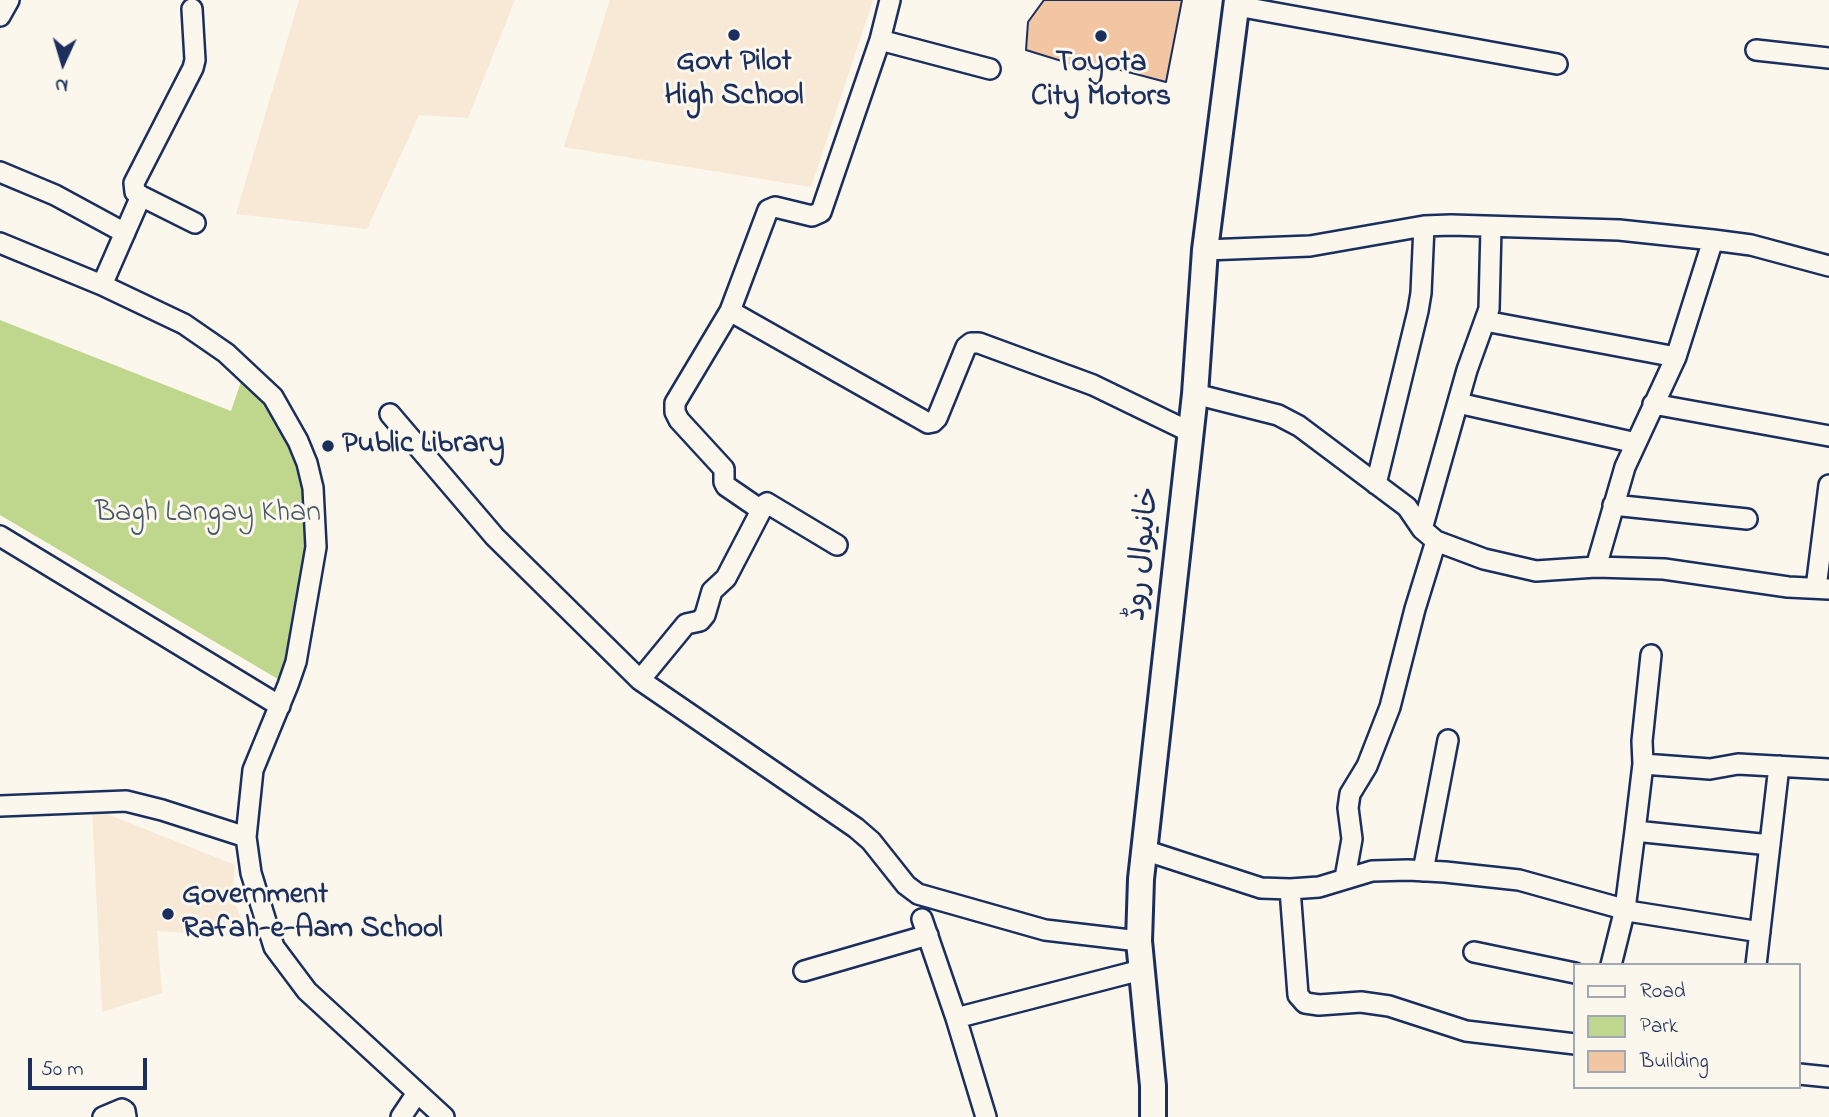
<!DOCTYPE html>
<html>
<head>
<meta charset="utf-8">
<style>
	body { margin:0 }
	#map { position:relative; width:1829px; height:1117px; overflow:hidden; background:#fbf7ec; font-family:"Indie Flower",sans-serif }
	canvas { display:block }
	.legend { position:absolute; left:1573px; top:963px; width:228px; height:126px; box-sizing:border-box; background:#fbf7ec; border:2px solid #a1a7b3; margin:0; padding:9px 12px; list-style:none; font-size:21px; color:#1b2f5e }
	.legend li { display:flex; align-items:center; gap:14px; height:35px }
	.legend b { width:35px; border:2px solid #a1a7b3 }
	.north { position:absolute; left:28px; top:28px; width:70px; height:70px; -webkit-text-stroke:5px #fbf7ec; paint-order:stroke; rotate:184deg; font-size:19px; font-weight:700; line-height:28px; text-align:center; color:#1b2f5e }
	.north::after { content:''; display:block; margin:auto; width:24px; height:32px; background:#1b2f5e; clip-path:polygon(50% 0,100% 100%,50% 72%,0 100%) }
	.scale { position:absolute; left:28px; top:1058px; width:119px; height:32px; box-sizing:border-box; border:4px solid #1b2f5e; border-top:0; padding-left:9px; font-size:21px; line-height:24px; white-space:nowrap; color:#1b2f5e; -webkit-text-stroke:5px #fbf7ec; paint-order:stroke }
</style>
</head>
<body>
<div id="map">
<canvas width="1829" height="1117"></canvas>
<ul class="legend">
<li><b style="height:9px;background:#fbf7ec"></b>Road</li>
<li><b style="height:19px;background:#bfd78d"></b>Park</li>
<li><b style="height:19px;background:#f2c6a2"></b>Building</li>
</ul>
<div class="north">N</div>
<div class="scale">50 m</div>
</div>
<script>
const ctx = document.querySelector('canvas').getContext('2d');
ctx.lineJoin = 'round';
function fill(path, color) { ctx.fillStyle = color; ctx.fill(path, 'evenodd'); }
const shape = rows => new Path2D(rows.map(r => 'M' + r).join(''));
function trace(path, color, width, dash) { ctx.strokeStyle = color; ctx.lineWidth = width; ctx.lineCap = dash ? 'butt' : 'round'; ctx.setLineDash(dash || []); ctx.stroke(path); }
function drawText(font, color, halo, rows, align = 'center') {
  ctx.font = font + ' "Indie Flower","Playpen Sans Arabic",sans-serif'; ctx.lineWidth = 6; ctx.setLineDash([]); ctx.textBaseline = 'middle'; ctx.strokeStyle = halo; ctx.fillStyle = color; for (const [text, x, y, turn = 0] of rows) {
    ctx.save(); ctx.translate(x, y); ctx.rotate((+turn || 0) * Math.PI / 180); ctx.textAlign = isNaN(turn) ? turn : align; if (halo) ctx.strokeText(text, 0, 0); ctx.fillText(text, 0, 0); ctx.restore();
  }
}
fill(shape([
	[299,0,515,0,468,118,419,115,367,229,236,214],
	[610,0,873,0,811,187,564,147],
	[92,808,235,865,232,896,249,937,157,931,162,993,102,1012]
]), '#f8e8d6');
fill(shape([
	[0,320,231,411,245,370,307,463,316,547,288,685,0,515]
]), '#bfd78d');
const building = shape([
	[1044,0,1182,0,1166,82,1109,67,1094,71,1026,50,1028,22,1044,0]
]);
fill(building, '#f2c6a2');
trace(building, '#1b2f5e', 2);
const minor = shape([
	[1237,6,1557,64],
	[192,9,195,60,193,68,134,183,135,192,141,196,195,223],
	[0,16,9,0],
	[880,40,990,69],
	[1756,50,1829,58],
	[0,172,55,195,125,233],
	[0,243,102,285,184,324,226,353,273,397,298,441,307,463,313,488,316,547,296,662,288,685,253,770,246,837,251,873,274,947,307,991,444,1117],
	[1205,250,1310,246,1424,226,1451,225,1619,230,1713,240,1751,245,1829,266],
	[102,285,141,196],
	[730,311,928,423,933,422,937,418,966,347,971,343,979,343,1093,385,1190,432],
	[1485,321,1676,357],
	[1195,394,1278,415,1299,426,1407,507,1422,529,1436,541,1484,559,1536,571,1596,567,1664,569,1788,587,1829,589],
	[1458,403,1636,443],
	[1653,404,1829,436],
	[390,414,495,537,640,680,856,828,871,841,906,885,918,894,1045,930,1139,941],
	[1376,484,1418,311,1421,293,1424,226],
	[1613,505,1747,519],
	[761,510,726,486,724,482,724,469,679,420,675,412,675,403,730,311,768,210,775,207,812,216,821,212,880,40,890,0],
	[1422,529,1467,370,1489,309,1491,227],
	[0,536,280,706],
	[1596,567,1625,467,1676,357,1713,240],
	[1816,588,1829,485],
	[640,680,686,624,700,621,705,615,712,591,726,578,764,505,767,503,837,545],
	[1643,764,1710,769,1738,764,1829,769],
	[0,806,126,801,162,810,246,837],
	[1635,831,1770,845],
	[1144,850,1261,888,1290,889,1319,887,1372,871,1408,870,1445,872,1519,880,1634,912,1760,932],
	[1423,871,1448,740],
	[1345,878,1352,839,1348,808,1350,794,1367,766,1390,707,1415,609,1436,541],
	[1290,889,1298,995,1305,1003,1319,1005,1361,1002,1389,1006,1466,1031,1575,1044],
	[922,919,956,1018,986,1117],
	[1474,952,1575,973],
	[1611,965,1625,909,1635,831,1643,764,1642,741,1651,655],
	[1756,965,1779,766],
	[804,971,928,935],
	[956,1018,1141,970],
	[1799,1074,1829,1077],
	[103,1117,122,1109,125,1111,126,1117],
	[401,1117,417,1093]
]);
const major = shape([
	[1153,1117,1153,1086,1139,941,1141,879,1195,394,1205,250,1237,0]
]);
trace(minor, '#1b2f5e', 24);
trace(major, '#1b2f5e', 30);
trace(minor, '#fbf7ec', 19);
trace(major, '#fbf7ec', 24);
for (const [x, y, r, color] of [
	[734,35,7,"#1b2f5e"],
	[1101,36,7,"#1b2f5e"],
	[328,446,7,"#1b2f5e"],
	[168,914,7,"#1b2f5e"]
]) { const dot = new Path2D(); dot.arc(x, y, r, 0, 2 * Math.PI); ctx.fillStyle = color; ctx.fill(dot); trace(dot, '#fbf7ec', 2.5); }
drawText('bold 30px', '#1b2f5e', '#fbf7ec', [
	["Govt Pilot",734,64],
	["High School",734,98],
	["Toyota",1101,65],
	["City Motors",1101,99],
	["Public Library",342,446,"left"],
	["Government",182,897,"left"],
	["Rafah-e-Aam School",182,931,"left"]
]);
drawText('30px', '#44596a', '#fbf7ec', [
	["Bagh Langay Khan",208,515]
]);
drawText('30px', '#1b2f5e', '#fbf7ec', [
	["خانیوال روڈ",1145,554,-84]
]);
</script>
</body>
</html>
